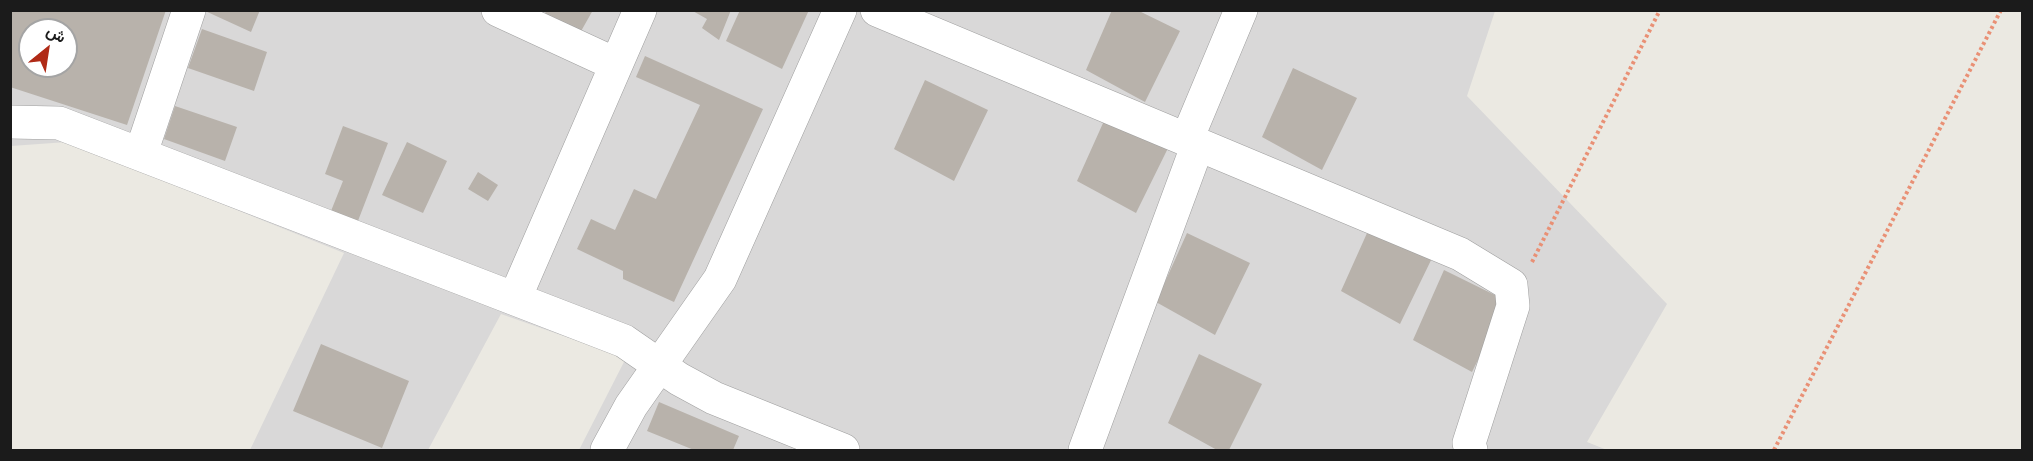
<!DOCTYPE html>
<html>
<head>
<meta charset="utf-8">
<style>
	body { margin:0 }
	#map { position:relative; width:2033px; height:461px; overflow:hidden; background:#ebe9e2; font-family:"Public Sans",Vazirmatn,sans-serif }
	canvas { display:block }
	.frame { position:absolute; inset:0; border:12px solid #1b1b1b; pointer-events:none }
	.north { position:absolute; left:18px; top:18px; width:60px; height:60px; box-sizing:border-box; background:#fff; border:2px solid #a4a4a4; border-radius:50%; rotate:30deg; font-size:16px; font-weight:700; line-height:24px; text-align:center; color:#1b1b1b }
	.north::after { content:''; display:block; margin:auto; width:21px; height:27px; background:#b02a16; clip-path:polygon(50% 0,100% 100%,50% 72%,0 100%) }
</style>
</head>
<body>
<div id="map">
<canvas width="2033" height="461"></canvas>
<div class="frame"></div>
<div class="north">ش</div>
</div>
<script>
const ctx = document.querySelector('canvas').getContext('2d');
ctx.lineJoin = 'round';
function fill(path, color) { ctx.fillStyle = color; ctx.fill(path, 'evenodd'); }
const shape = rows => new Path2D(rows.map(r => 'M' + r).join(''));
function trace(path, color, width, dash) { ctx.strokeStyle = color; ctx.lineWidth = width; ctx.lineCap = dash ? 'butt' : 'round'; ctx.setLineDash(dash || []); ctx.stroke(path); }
fill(shape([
	[11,11,1495,11,1467,96,1667,304,1587,442,1607,450,579,450,626,358,501,314,428,450,250,450,344,253,67,142,11,146],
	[30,30,66,30,66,66,30,66]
]), '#d9d8d8');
fill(shape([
	[10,10,166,10,127,125,10,87],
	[30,30,66,30,66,66,30,66],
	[203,10,260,10,251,32],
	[546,10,593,10,580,33,545,14],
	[691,10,731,10,719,40,702,28,707,19],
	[740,10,809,10,782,69,726,41],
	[1112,10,1137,10,1180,31,1145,102,1086,70],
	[202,29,267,52,254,91,188,68],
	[645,56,763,109,674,302,623,279,623,271,577,249,591,219,615,230,634,189,656,199,700,105,636,77],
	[1293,68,1357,98,1322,170,1262,137],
	[925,80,988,110,954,181,894,149],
	[175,106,237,127,225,161,164,139],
	[1108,112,1171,142,1136,213,1077,181],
	[343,126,388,143,356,226,329,216,343,181,325,174],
	[407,142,447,161,423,213,382,195],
	[478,172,498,185,488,201,468,189],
	[1372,222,1435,252,1400,324,1341,291],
	[1187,233,1250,263,1215,335,1156,302],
	[1444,270,1507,301,1472,372,1413,340],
	[321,344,409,381,382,448,293,411],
	[1199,354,1262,384,1229,450,1217,450,1168,423],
	[659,402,739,436,733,450,694,450,647,431]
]), '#b8b2ab');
const minor = shape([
	[498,10,615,64],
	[877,10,1460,254,1511,285,1513,306,1469,443,1471,450],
	[10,122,59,123,624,341,679,379,714,398,843,450],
	[1187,139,1241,10],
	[141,153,189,10],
	[515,298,640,10],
	[607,450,631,406,720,279,840,10],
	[1085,450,1198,144]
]);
trace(minor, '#9f9f9f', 34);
trace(shape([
	[1532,262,1660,10],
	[1774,450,2001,10]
]), '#e99075', 4, [3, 3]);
trace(minor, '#fff', 33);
</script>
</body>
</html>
